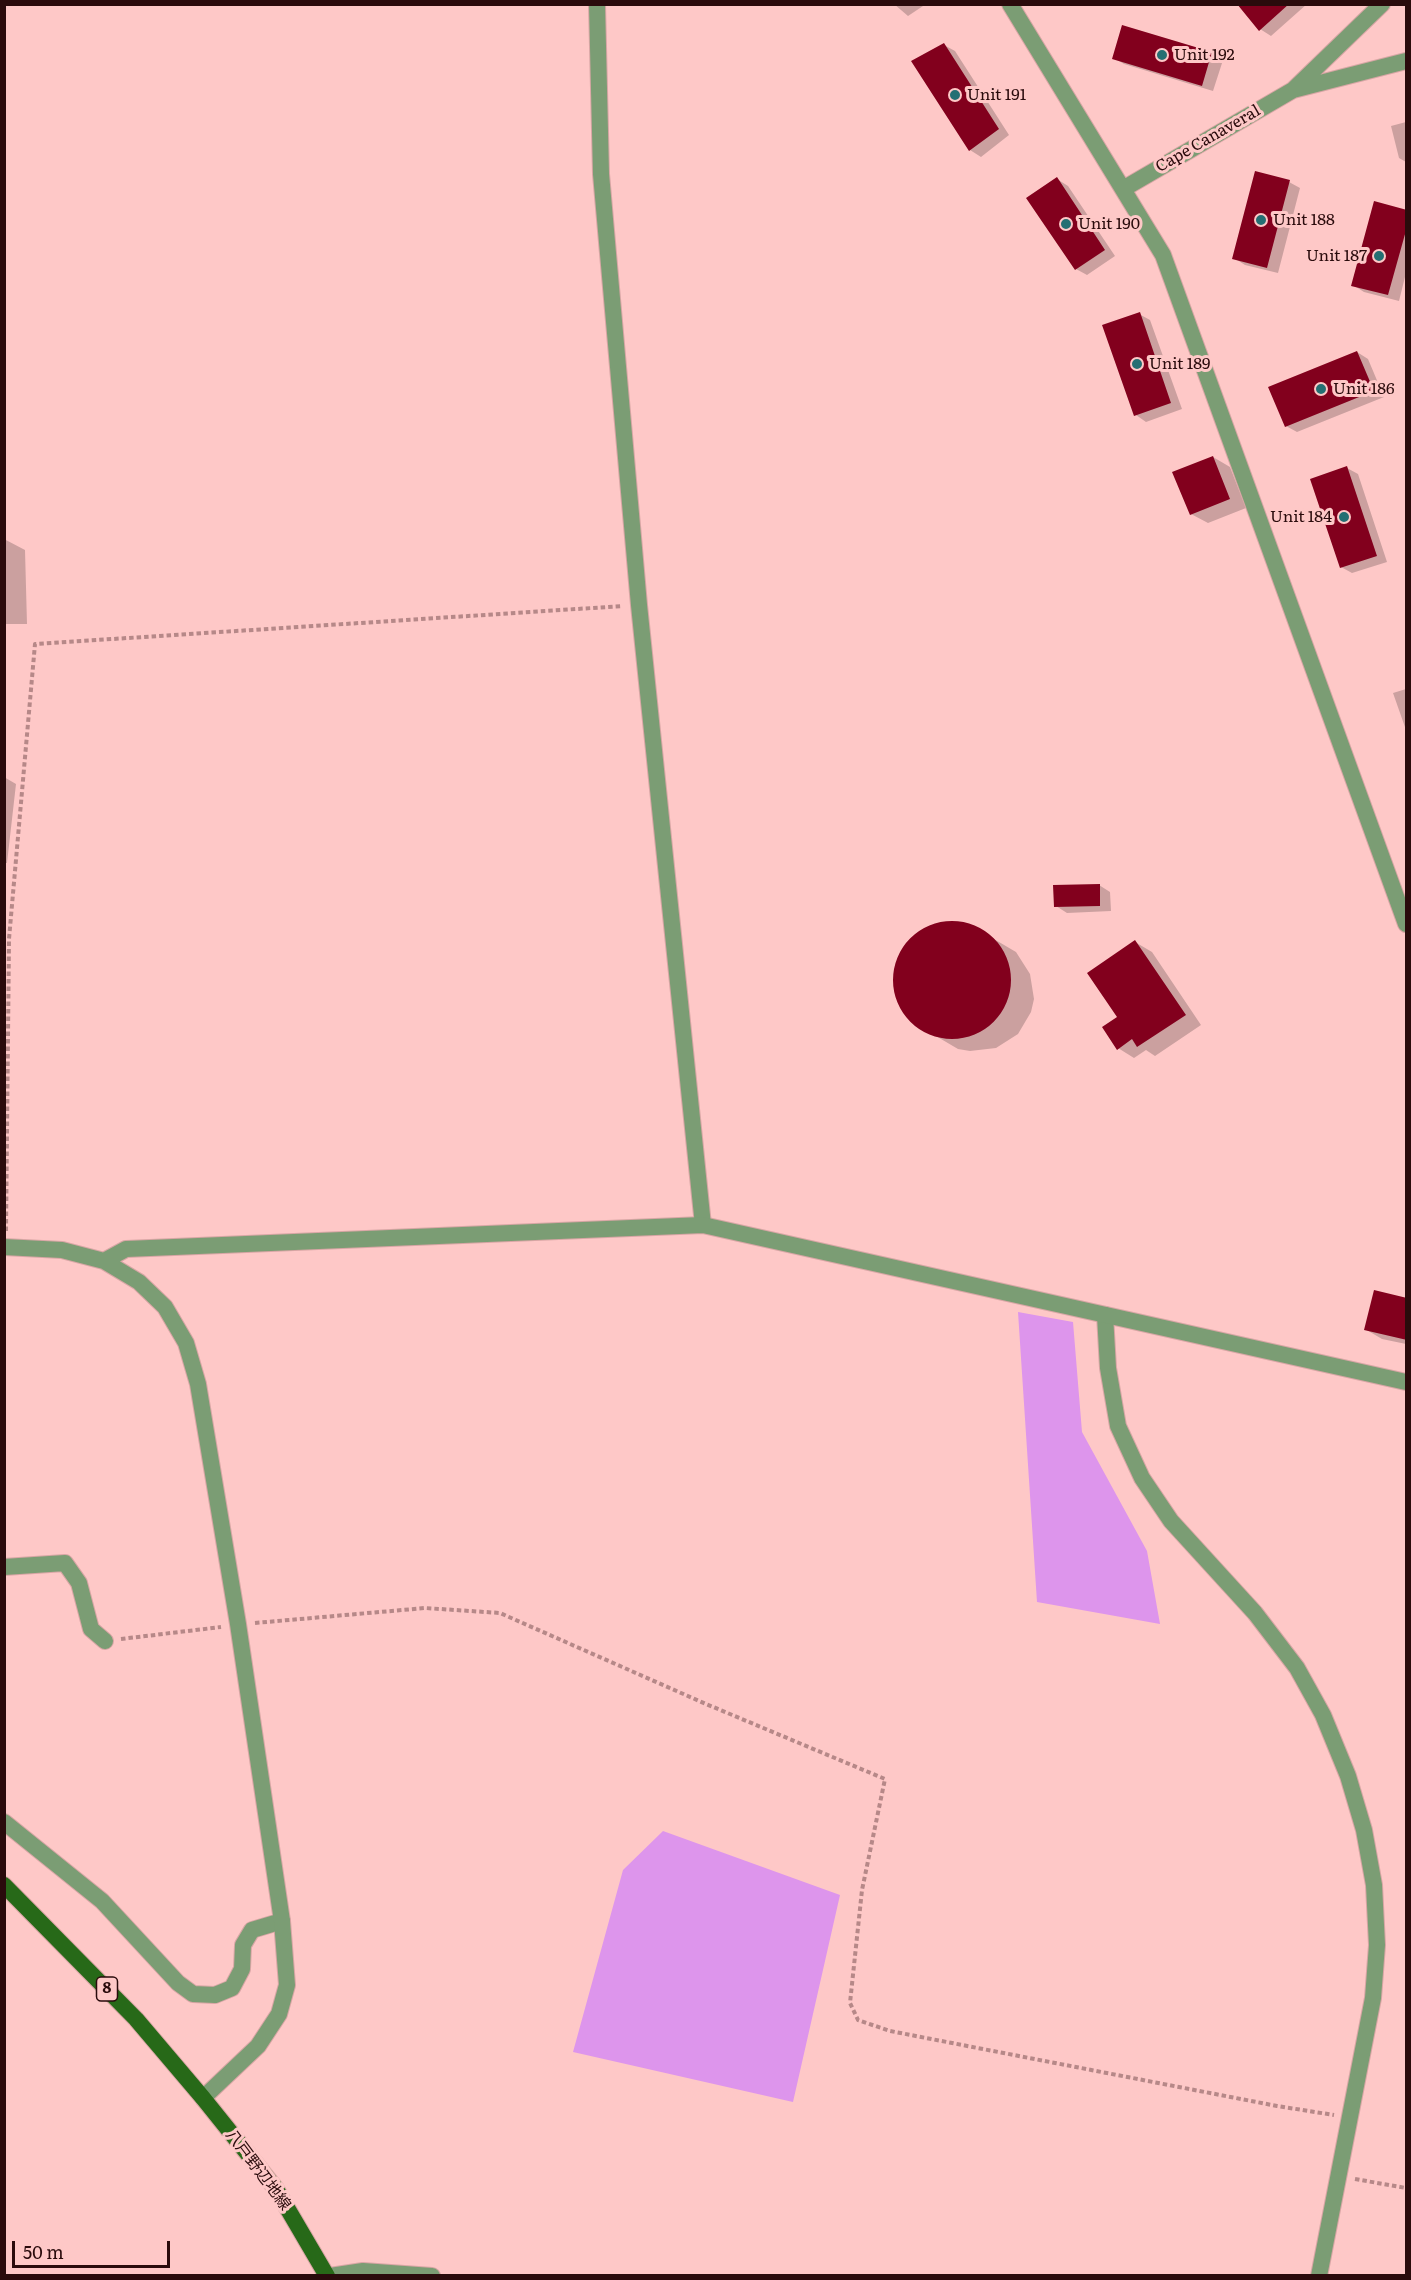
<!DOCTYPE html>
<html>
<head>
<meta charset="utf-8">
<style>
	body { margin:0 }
	#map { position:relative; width:1411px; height:2280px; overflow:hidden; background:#fec8c7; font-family:Literata,serif }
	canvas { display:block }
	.frame { position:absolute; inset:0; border:6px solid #2a0b0c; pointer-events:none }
	.scale { position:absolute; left:12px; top:2241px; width:158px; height:27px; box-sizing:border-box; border:3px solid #2a0b0c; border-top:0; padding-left:8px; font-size:18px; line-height:21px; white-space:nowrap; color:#2a0b0c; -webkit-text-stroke:4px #fec8c7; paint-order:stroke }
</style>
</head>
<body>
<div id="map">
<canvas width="1411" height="2280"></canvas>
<div class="frame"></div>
<div class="scale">50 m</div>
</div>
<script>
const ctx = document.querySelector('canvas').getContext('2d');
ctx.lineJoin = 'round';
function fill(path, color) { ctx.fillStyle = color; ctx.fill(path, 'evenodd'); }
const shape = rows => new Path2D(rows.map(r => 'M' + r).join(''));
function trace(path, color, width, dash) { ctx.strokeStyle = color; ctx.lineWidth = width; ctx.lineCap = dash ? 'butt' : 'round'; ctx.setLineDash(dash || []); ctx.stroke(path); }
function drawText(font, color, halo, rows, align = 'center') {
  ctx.font = font + ' Literata,"Noto Sans JP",serif'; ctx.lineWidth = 6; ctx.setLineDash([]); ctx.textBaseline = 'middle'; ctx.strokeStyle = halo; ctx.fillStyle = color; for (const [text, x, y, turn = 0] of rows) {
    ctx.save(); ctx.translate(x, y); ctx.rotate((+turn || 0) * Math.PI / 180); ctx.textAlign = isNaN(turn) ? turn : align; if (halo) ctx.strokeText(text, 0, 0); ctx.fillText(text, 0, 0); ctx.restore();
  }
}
fill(shape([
	[1018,1312,1073,1322,1082,1432,1147,1551,1160,1624,1037,1602],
	[663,1831,840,1895,793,2102,573,2052,623,1870]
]), '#dd95ec');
fill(shape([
	[894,4,926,4,908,16],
	[1239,4,1307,4,1271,36,1260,29],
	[1123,27,1212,54,1223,60,1213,91,1124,64,1114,58],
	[944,45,955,51,1009,135,981,157,970,150,913,62],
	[1406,122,1406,162,1399,158,1391,126],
	[1057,179,1068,186,1115,256,1087,275,1076,269],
	[1289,182,1300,188,1278,273,1245,265,1234,258],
	[1406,211,1406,273,1399,301,1364,292,1353,285],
	[1139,314,1150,320,1182,409,1146,422,1136,415],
	[1357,352,1368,359,1384,397,1297,432,1286,426],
	[1213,457,1230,467,1246,508,1208,523,1191,514],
	[1347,468,1358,474,1387,562,1352,573,1341,567],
	[4,539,25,550,27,624,4,624],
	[1406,689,1406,730,1393,693],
	[4,777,16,784,7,863,4,863],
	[1099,885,1110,892,1111,911,1067,913,1056,906],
	[957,923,970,925,1016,952,1030,974,1034,999,1031,1012,1018,1034,996,1048,970,1051,958,1049,912,1022,898,1001,894,975,897,963,910,940,932,926],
	[1135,942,1152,952,1201,1025,1155,1056,1146,1050,1134,1058,1118,1048,1119,1018],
	[1406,1299,1406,1344,1382,1339,1365,1329]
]), '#0003');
fill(shape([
	[1237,4,1289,4,1259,31],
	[1122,25,1212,52,1202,86,1112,59],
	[944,43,999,129,969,151,911,61],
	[1255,171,1290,180,1267,268,1232,259],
	[1057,177,1105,250,1075,270,1026,198],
	[1374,201,1407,210,1407,227,1388,295,1351,286],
	[1140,312,1171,403,1134,416,1102,325],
	[1357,351,1374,391,1285,427,1268,387],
	[1213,456,1230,499,1190,515,1172,472],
	[1347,466,1377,556,1340,568,1310,479],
	[1100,884,1100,906,1054,907,1053,885],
	'893 980a59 59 0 1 1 118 0a59 59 0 1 1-118 0Z',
	[1135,940,1186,1015,1137,1047,1132,1039,1117,1050,1102,1027,1117,1017,1087,973],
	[1374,1290,1407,1298,1407,1340,1364,1330]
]), '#82001d');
const minor = shape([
	[597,4,601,174,639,605,703,1225],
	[1010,4,1163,255,1406,924],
	[1293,90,1406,61],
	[1123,189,1293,90,1382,4],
	[1105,1315,1108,1368,1118,1426,1142,1478,1171,1521,1255,1613,1297,1668,1323,1715,1348,1776,1364,1830,1374,1885,1377,1945,1373,1998,1319,2276],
	[4,1567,65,1563,79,1583,91,1629,105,1641],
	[4,1822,102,1901,178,1983,193,1994,215,1995,232,1988,242,1969,243,1945,252,1930,282,1921],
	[330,2276,363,2271,432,2276]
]);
const tertiary = shape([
	[4,1247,62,1250,104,1261,139,1282,165,1307,186,1343,198,1384,238,1624,282,1921,287,1985,279,2014,258,2046,203,2098],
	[104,1261,126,1249,703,1225,1406,1382]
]);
const primary = shape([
	[4,1885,136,2019,203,2098,276,2189,327,2276]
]);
trace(minor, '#d8a6a5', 18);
trace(tertiary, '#d8a6a5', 18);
trace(primary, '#d8a6a5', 18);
trace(shape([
	[6,1231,9,939,35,644,623,606],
	[255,1623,425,1608,500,1613,706,1704,885,1779,862,1890,850,2003,858,2020,890,2031,1277,2106,1334,2115],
	[121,1639,221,1627],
	[1355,2179,1406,2188]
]), '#b68888', 4, [4.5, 3]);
trace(minor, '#7b9d74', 16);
trace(tertiary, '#7b9d74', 16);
trace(primary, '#276918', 16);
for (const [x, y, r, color] of [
	[1162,55,6,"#246f73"],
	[955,95,6,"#246f73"],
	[1261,220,6,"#246f73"],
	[1066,224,6,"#246f73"],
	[1379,256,6,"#246f73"],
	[1137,364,6,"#246f73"],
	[1321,389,6,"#246f73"],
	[1344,517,6,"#246f73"]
]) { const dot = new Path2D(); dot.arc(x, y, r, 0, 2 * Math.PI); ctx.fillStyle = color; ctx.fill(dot); trace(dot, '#fec8c7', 2); }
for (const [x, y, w] of [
	[107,1989,21]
]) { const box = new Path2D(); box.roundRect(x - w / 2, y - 12, w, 24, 4.5); ctx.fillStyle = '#fec8c7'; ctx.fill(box); trace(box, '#2a0b0c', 1.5); }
drawText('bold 15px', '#2a0b0c', null, [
	["8",107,1989]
]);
drawText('16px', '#2a0b0c', '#fec8c7', [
	["Unit 192",1174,55],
	["Unit 191",967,95],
	["Unit 188",1273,220],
	["Unit 190",1078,224],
	["Unit 187",1367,256,"right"],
	["Unit 189",1149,364],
	["Unit 186",1333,389],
	["Unit 184",1332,517,"right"]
], 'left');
drawText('16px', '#2a0b0c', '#fec8c7', [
	["Cape Canaveral",1208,139,-30],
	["八戸野辺地線",258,2170,53]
]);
</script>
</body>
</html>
